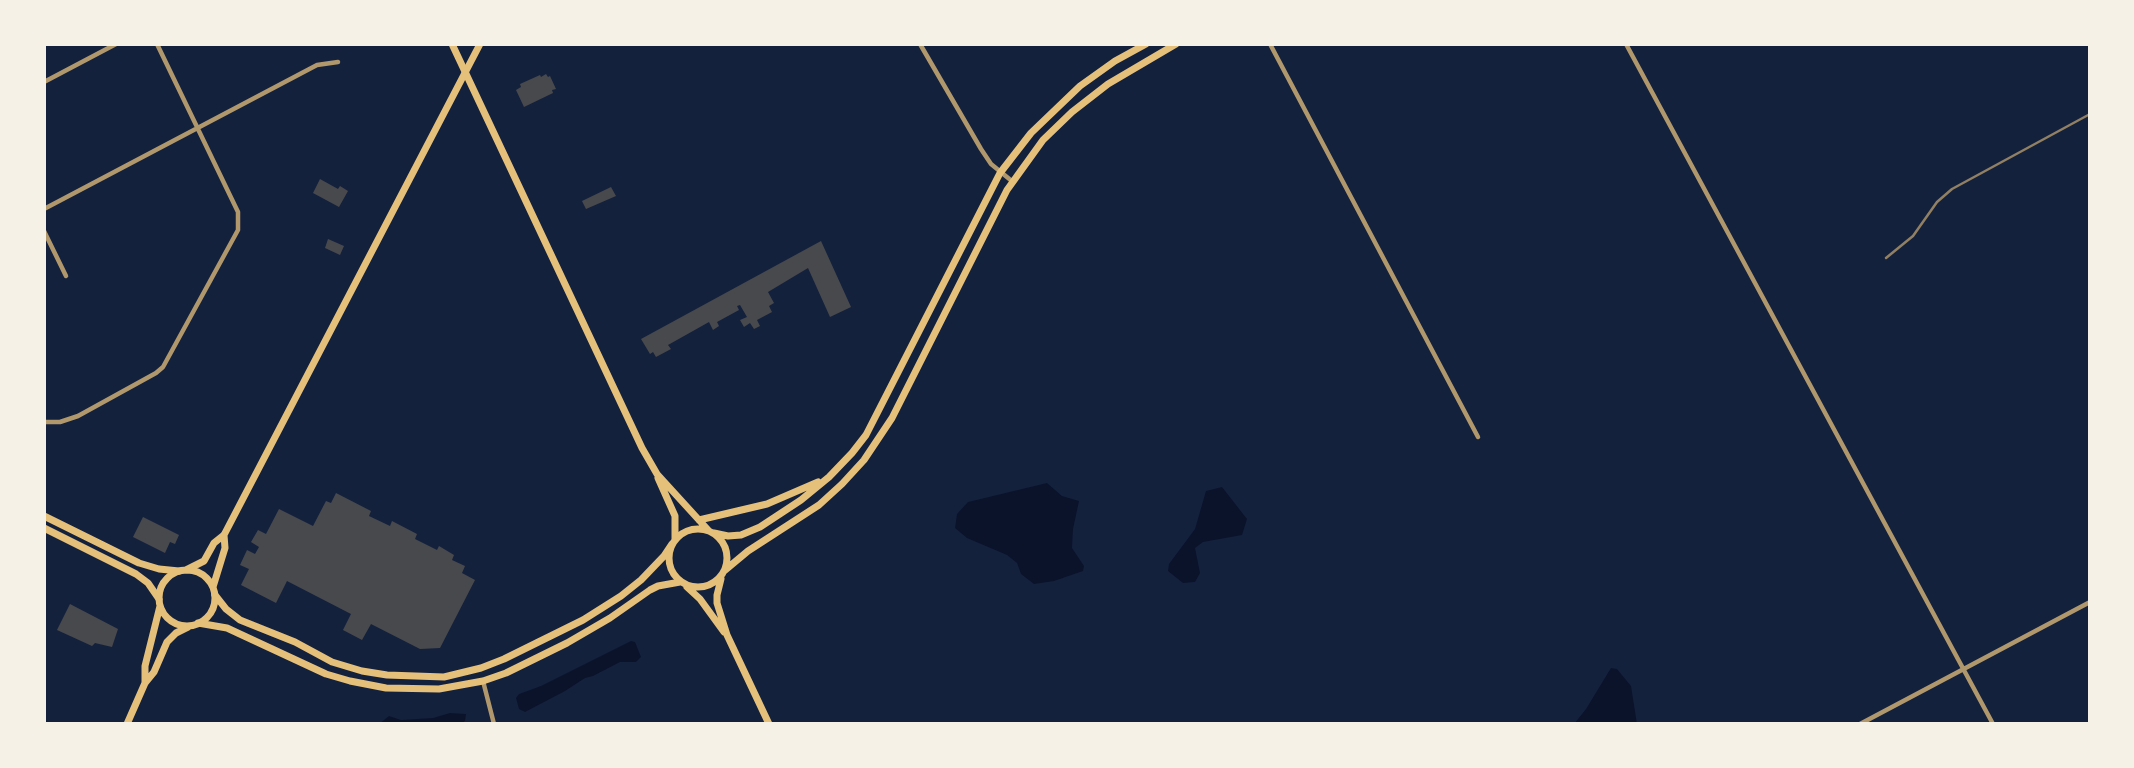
<!DOCTYPE html>
<html>
<head>
<meta charset="utf-8">
<style>
	body { margin:0 }
	#map { position:relative; width:2134px; height:768px; overflow:hidden; background:#14213d; font-family:"Titillium Web",sans-serif }
	canvas { display:block }
	.frame { position:absolute; inset:0; border:46px solid #f6f1e7; pointer-events:none }
</style>
</head>
<body>
<div id="map">
<canvas width="2134" height="768"></canvas>
<div class="frame"></div>
</div>
<script>
const ctx = document.querySelector('canvas').getContext('2d');
ctx.lineJoin = 'round';
function fill(path, color) { ctx.fillStyle = color; ctx.fill(path, 'evenodd'); }
const shape = rows => new Path2D(rows.map(r => 'M' + r).join(''));
function trace(path, color, width, dash) { ctx.strokeStyle = color; ctx.lineWidth = width; ctx.lineCap = dash ? 'butt' : 'round'; ctx.setLineDash(dash || []); ctx.stroke(path); }
fill(shape([
	[1047,483,1062,496,1079,501,1073,529,1072,548,1084,566,1083,571,1054,581,1034,584,1021,574,1017,563,1007,555,967,538,955,528,957,514,968,502],
	[1222,487,1247,519,1242,535,1203,542,1195,548,1200,573,1195,582,1183,583,1168,571,1169,564,1195,529,1206,491],
	[631,641,635,642,641,657,636,662,620,662,593,676,585,678,565,691,525,712,519,709,516,698,519,694,541,686],
	[1611,668,1617,669,1631,686,1637,724,1574,724,1586,709],
	[450,713,466,714,465,721,460,724,379,724,389,716,401,720,433,718]
]), '#0b132b');
fill(shape([
	[546,74,548,77,550,76,556,89,552,90,553,93,524,107,516,90,521,87,520,84,540,75,541,77],
	[320,179,338,189,340,186,348,191,339,207,313,193],
	[611,187,616,196,586,209,582,201],
	[328,239,344,246,340,255,325,248],
	[821,241,851,307,830,317,808,268,768,292,774,303,769,306,772,312,757,320,760,326,754,329,750,323,744,327,740,320,747,317,740,305,737,306,739,310,717,322,719,326,713,330,709,322,668,345,671,349,656,357,653,352,650,354,641,339],
	[336,493,371,511,369,516,390,526,392,521,417,534,415,539,437,550,439,546,454,555,452,560,465,566,462,573,475,580,440,648,420,649,371,624,362,640,343,630,351,614,287,581,276,603,241,585,249,569,240,565,247,550,255,554,259,547,251,542,258,530,266,534,279,509,313,526,326,501,331,503],
	[143,517,179,535,175,544,170,542,165,553,133,537],
	[70,604,118,629,112,647,95,643,92,646,57,630]
]), '#48494c');
trace(shape([
	[920,44,981,149,991,164,1013,182],
	[1270,44,1478,437],
	[1626,44,1993,724],
	[44,82,116,44],
	[44,209,317,65,338,62],
	[44,231,66,276],
	[44,422,60,422,78,416,156,373,163,367,238,230,238,212,157,44],
	[483,681,494,724],
	[1860,724,2090,602]
]), '#b1986c', 4.5);
trace(shape([
	[452,44,642,448,657,474,709,531],
	[658,478,675,516,675,539],
	[44,516,139,563,159,569,179,571],
	[699,520,767,504,818,482],
	[44,528,136,574,148,583,159,599],
	'669 558a29 29 0 1 1 58 0a29 29 0 1 1-58 0Z',
	[714,533,728,536,741,535,760,527,801,500,829,477,852,453,866,435,1000,173,1031,133,1080,86,1115,61,1146,44],
	[724,571,748,551,819,505,842,484,864,460,892,418,1007,190,1043,140,1072,112,1108,84,1176,44],
	[721,579,717,595,717,603,727,635,769,724],
	[687,587,700,599,724,632],
	[215,595,226,609,240,620,295,642,332,662,362,671,387,675,444,677,481,668,504,659,583,620,621,596,641,580,664,556,672,544],
	[198,623,227,628,326,674,350,681,386,688,439,689,483,681,506,673,567,643,610,618,650,590,658,586,680,582]
]), '#e5c07b', 7);
trace(shape([
	[186,570,204,561,214,543,224,535,480,44],
	'159 598a28 28 0 1 1 56 0a28 28 0 1 1-56 0Z',
	[213,587,225,548,224,535],
	[145,683,145,666,160,606],
	[127,724,145,683,154,672,167,642,176,633,188,627]
]), '#e5c07b', 7);
trace(shape([
	[1886,258,1913,236,1937,202,1952,189,2090,114]
]), '#918062', 2.5);
</script>
</body>
</html>
